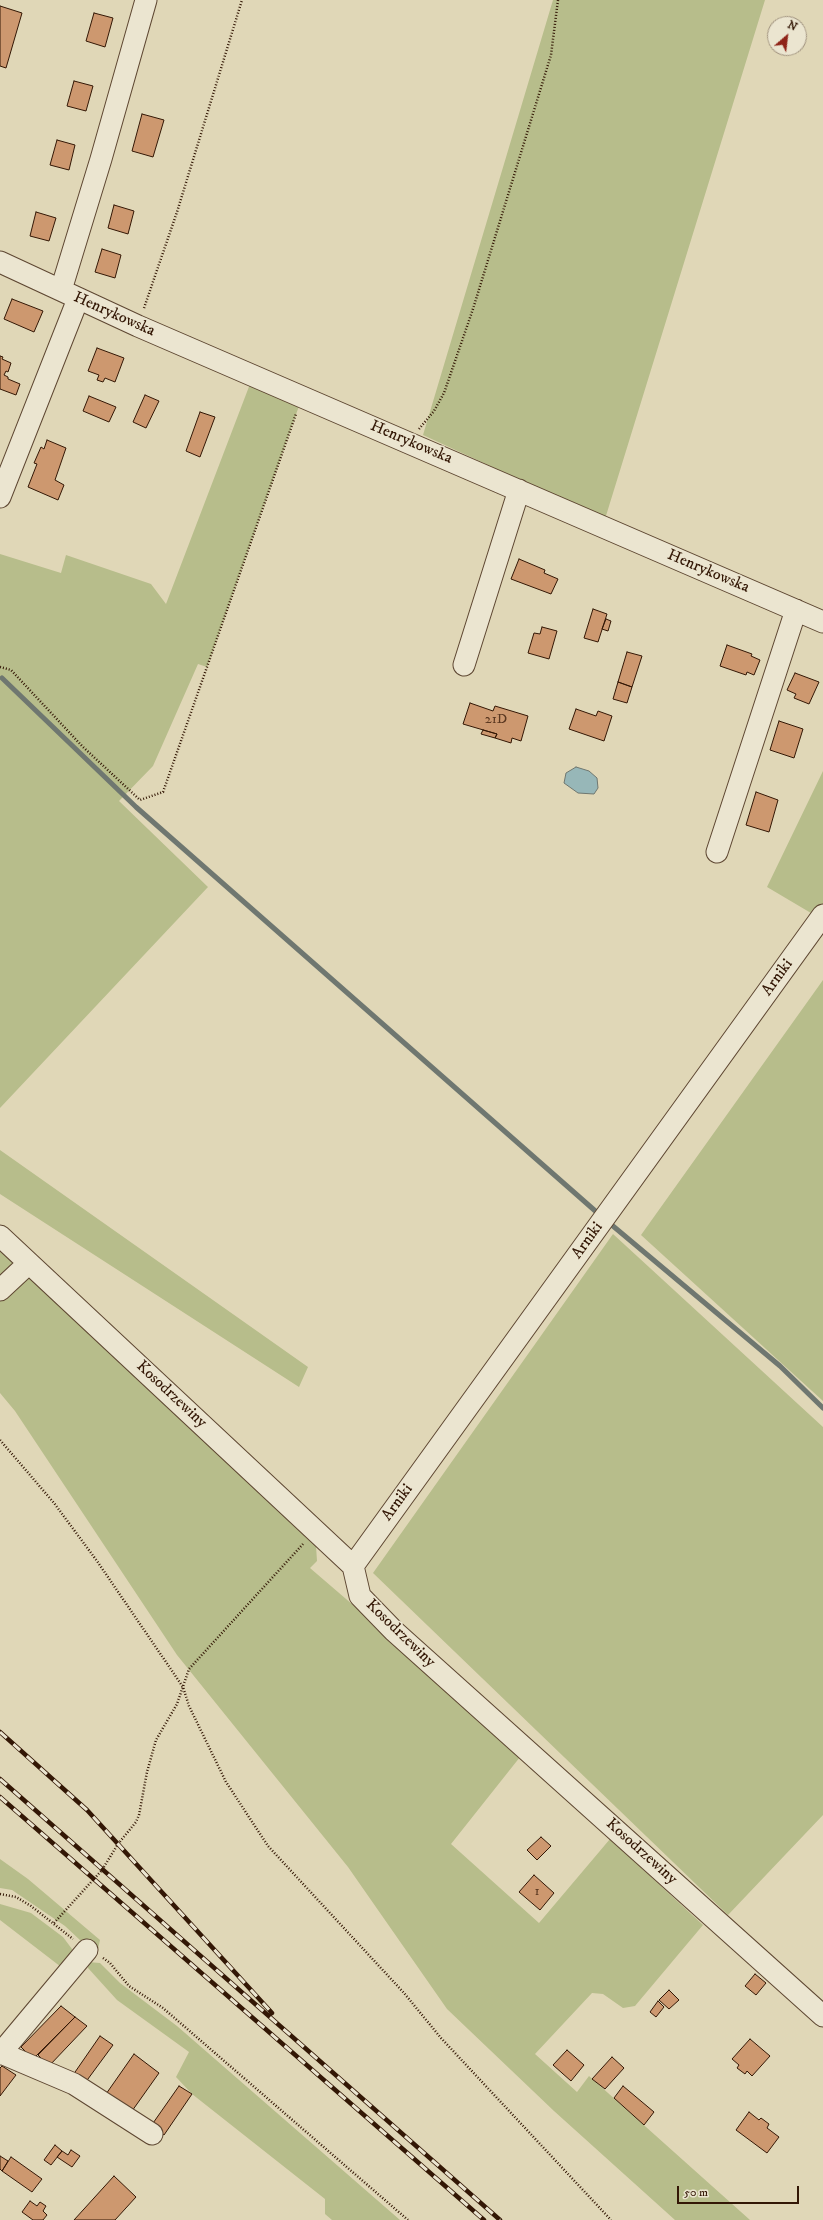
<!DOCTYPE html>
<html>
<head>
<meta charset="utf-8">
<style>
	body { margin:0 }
	#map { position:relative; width:823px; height:2220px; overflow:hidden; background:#e0d7b7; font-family:"IM FELL DW Pica",serif }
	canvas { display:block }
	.north { position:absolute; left:767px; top:16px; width:40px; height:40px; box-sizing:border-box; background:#ebe5d0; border:1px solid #a1937f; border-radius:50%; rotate:28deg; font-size:11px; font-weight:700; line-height:16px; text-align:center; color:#331705 }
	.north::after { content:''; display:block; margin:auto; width:14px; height:18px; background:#8f2418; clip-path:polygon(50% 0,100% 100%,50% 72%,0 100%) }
	.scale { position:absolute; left:677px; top:2186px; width:122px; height:18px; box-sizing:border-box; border:2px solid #331705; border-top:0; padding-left:5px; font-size:12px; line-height:14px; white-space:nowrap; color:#331705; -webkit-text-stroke:3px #ebe5d0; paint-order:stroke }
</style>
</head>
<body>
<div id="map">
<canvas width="823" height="2220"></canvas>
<div class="north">N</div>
<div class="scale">50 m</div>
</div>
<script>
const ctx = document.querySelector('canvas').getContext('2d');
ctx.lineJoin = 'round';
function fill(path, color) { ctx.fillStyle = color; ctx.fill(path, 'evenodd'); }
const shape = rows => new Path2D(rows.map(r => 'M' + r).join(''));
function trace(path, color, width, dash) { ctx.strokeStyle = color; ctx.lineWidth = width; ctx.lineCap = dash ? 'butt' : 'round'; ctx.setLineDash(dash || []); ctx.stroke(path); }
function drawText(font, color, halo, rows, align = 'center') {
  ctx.font = font + ' "IM FELL DW Pica",serif'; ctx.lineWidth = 3.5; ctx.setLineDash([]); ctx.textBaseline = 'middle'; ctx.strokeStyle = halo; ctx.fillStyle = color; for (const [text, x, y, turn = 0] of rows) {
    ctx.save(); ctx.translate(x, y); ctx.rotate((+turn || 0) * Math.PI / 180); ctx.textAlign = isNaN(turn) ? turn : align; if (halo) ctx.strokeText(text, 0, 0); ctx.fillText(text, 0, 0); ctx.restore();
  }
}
fill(shape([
	[553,0,765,0,605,519,423,435],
	[250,384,299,406,207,667,198,664,153,766,119,801,208,887,0,1108,0,554,61,573,66,555,151,584,166,604],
	[823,771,823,906,816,916,767,887],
	[823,980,823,1401,641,1235],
	[0,1150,308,1367,299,1387,0,1194],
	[613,1234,823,1427,823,1815,728,1915,373,1573],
	[0,1236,315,1531,317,1561,310,1568,524,1752,451,1844,539,1923,610,1839,703,1925,635,2006,623,2008,603,1994,592,1993,535,2054,577,2092,589,2076,750,2220,675,2220,554,2111,447,2009,348,1867,177,1655,15,1411,0,1393],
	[0,1859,28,1879,100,1940,98,1949,81,1941,65,1926,12,1890,0,1888],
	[0,1904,31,1913,63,1937,72,1949,71,1961,65,1970,0,1920],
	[88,1962,100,1963,120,1983,177,2026,400,2220,332,2220,325,2214,325,2199,192,2094,176,2077,189,2052,117,2000,88,1968]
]), '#b7bd8b');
const water = shape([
	[576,767,589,771,597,778,598,788,594,794,578,793,564,783,566,773,576,767]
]);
fill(water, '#97b7b8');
trace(water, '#6f7770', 1);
trace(shape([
	[2,678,136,807,601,1216],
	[607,1221,780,1366,823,1408]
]), '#6f7770', 5);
const building = shape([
	[0,6,22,13,6,68,0,66,0,6],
	[94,13,113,18,105,47,86,41,94,13],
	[74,81,93,86,86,111,67,106,74,81],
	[142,114,164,120,153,157,132,151,142,114],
	[57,140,75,145,69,170,50,165,57,140],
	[114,205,134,211,128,234,108,228,114,205],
	[36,212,56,218,49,241,30,236,36,212],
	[102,249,121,255,115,278,95,272,102,249],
	[12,299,43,311,34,332,4,319,12,299],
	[97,348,124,358,115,382,105,378,103,382,97,380,99,375,88,371,97,348],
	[0,356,3,357,2,359,11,363,8,372,6,371,4,375,8,377,8,379,20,384,16,395,0,389,0,356],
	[145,395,159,401,146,428,133,422,145,395],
	[89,396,116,407,109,422,83,411,89,396],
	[200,412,215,417,200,457,186,451,200,412],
	[47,440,66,448,55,480,64,485,58,500,28,487,37,464,34,463,41,447,44,449,47,440],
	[519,559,545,570,544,573,558,579,551,594,511,579,519,559],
	[593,609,607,614,598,642,584,638,593,609],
	[606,619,611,621,608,631,602,629,606,619],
	[542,627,557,631,549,659,528,653,534,633,540,634,542,627],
	[727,645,752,654,751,656,760,660,754,675,747,672,746,675,720,666,727,645],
	[627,652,642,656,632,687,618,682,627,652],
	[795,673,819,682,809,704,794,698,796,694,787,690,795,673],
	[618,682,632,687,627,703,613,699,618,682],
	[470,703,493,711,495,706,528,716,521,741,512,738,511,743,495,738,497,734,463,724,470,703],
	[576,709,596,716,598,711,612,716,604,741,569,729,576,709],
	[779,721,803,729,794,758,770,750,779,721],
	[483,730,497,734,495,738,481,734,483,730],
	[756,792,778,800,769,832,746,825,756,792],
	[541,1837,551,1846,537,1860,527,1850,541,1837],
	[534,1875,554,1893,540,1910,519,1892,534,1875],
	[755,1974,766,1983,756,1995,745,1986,755,1974],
	[669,1990,679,2000,669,2009,659,2000,669,1990],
	[658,2001,664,2007,656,2017,650,2012,658,2001],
	[61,2006,75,2017,33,2059,21,2047,61,2006],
	[75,2017,87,2026,49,2066,38,2055,75,2017],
	[100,2036,113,2045,85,2083,73,2075,100,2036],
	[750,2039,770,2056,752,2076,747,2071,745,2074,737,2068,739,2065,732,2059,750,2039],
	[567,2050,584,2065,571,2081,553,2065,567,2050],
	[134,2054,159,2073,132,2111,106,2094,134,2054],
	[612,2057,624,2068,605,2089,592,2079,612,2057],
	[2,2066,16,2075,0,2096,0,2068,2,2066],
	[179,2086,192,2094,164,2135,151,2126,179,2086],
	[623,2086,654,2112,644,2125,614,2098,623,2086],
	[749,2112,759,2120,761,2118,769,2124,767,2128,779,2137,767,2153,736,2130,749,2112],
	[55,2145,62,2151,51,2165,44,2160,55,2145],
	[71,2150,80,2156,72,2167,57,2157,62,2151,68,2155,71,2150],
	[0,2156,8,2161,2,2171,0,2169,0,2156],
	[11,2157,42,2179,32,2192,2,2171,11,2157],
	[114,2176,136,2197,115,2220,74,2220,114,2176],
	[30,2201,37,2206,40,2202,46,2206,43,2211,47,2215,43,2220,33,2220,22,2212,30,2201]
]);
fill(building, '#cd986f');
trace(building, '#331705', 1);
const minor = shape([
	[0,262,138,326,823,622],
	[61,290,101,159,146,0],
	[0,497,78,299],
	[464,665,519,490],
	[717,852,796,610],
	[0,1236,353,1566,360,1596,394,1631,823,2016],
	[0,1290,29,1263],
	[353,1566,823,915],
	[1,2053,74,2084,152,2134],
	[0,2054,87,1950]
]);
trace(minor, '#5e4732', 23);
trace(shape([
	[144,308,177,212,242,0],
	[419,429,434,411,444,393,473,309,551,55,558,0],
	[0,667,11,670,82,746,140,800,163,792,296,414],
	[0,1440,54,1503,97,1561,183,1687,189,1706,226,1782,268,1846,404,1993,441,2038,611,2220],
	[0,1894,16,1897,31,1906,73,1939],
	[54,1923,102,1870,118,1844,136,1822,139,1815,147,1772,156,1740,177,1704,189,1669,303,1544],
	[103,1958,110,1963,129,1986,163,2008,408,2220]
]), '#331705', 2.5, [1, 2]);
trace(minor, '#ebe5d0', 21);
const rail = shape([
	[0,1732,87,1810,272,2013],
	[0,1779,500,2220],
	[0,1797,484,2220]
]);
trace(rail, '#331705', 4.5);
trace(rail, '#ebe5d0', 3, [9]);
drawText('14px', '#5a3720', null, [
	["21D",496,720],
	["1",537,1892]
]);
drawText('16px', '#331705', '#ebe5d0', [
	["Henrykowska",114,315,24],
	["Henrykowska",411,443,23],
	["Henrykowska",708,572,23],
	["Arniki",778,978,-54],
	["Arniki",588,1241,-54],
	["Kosodrzewiny",171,1395,43],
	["Arniki",398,1503,-54],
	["Kosodrzewiny",400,1634,44],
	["Kosodrzewiny",641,1852,42]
]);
</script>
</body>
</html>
